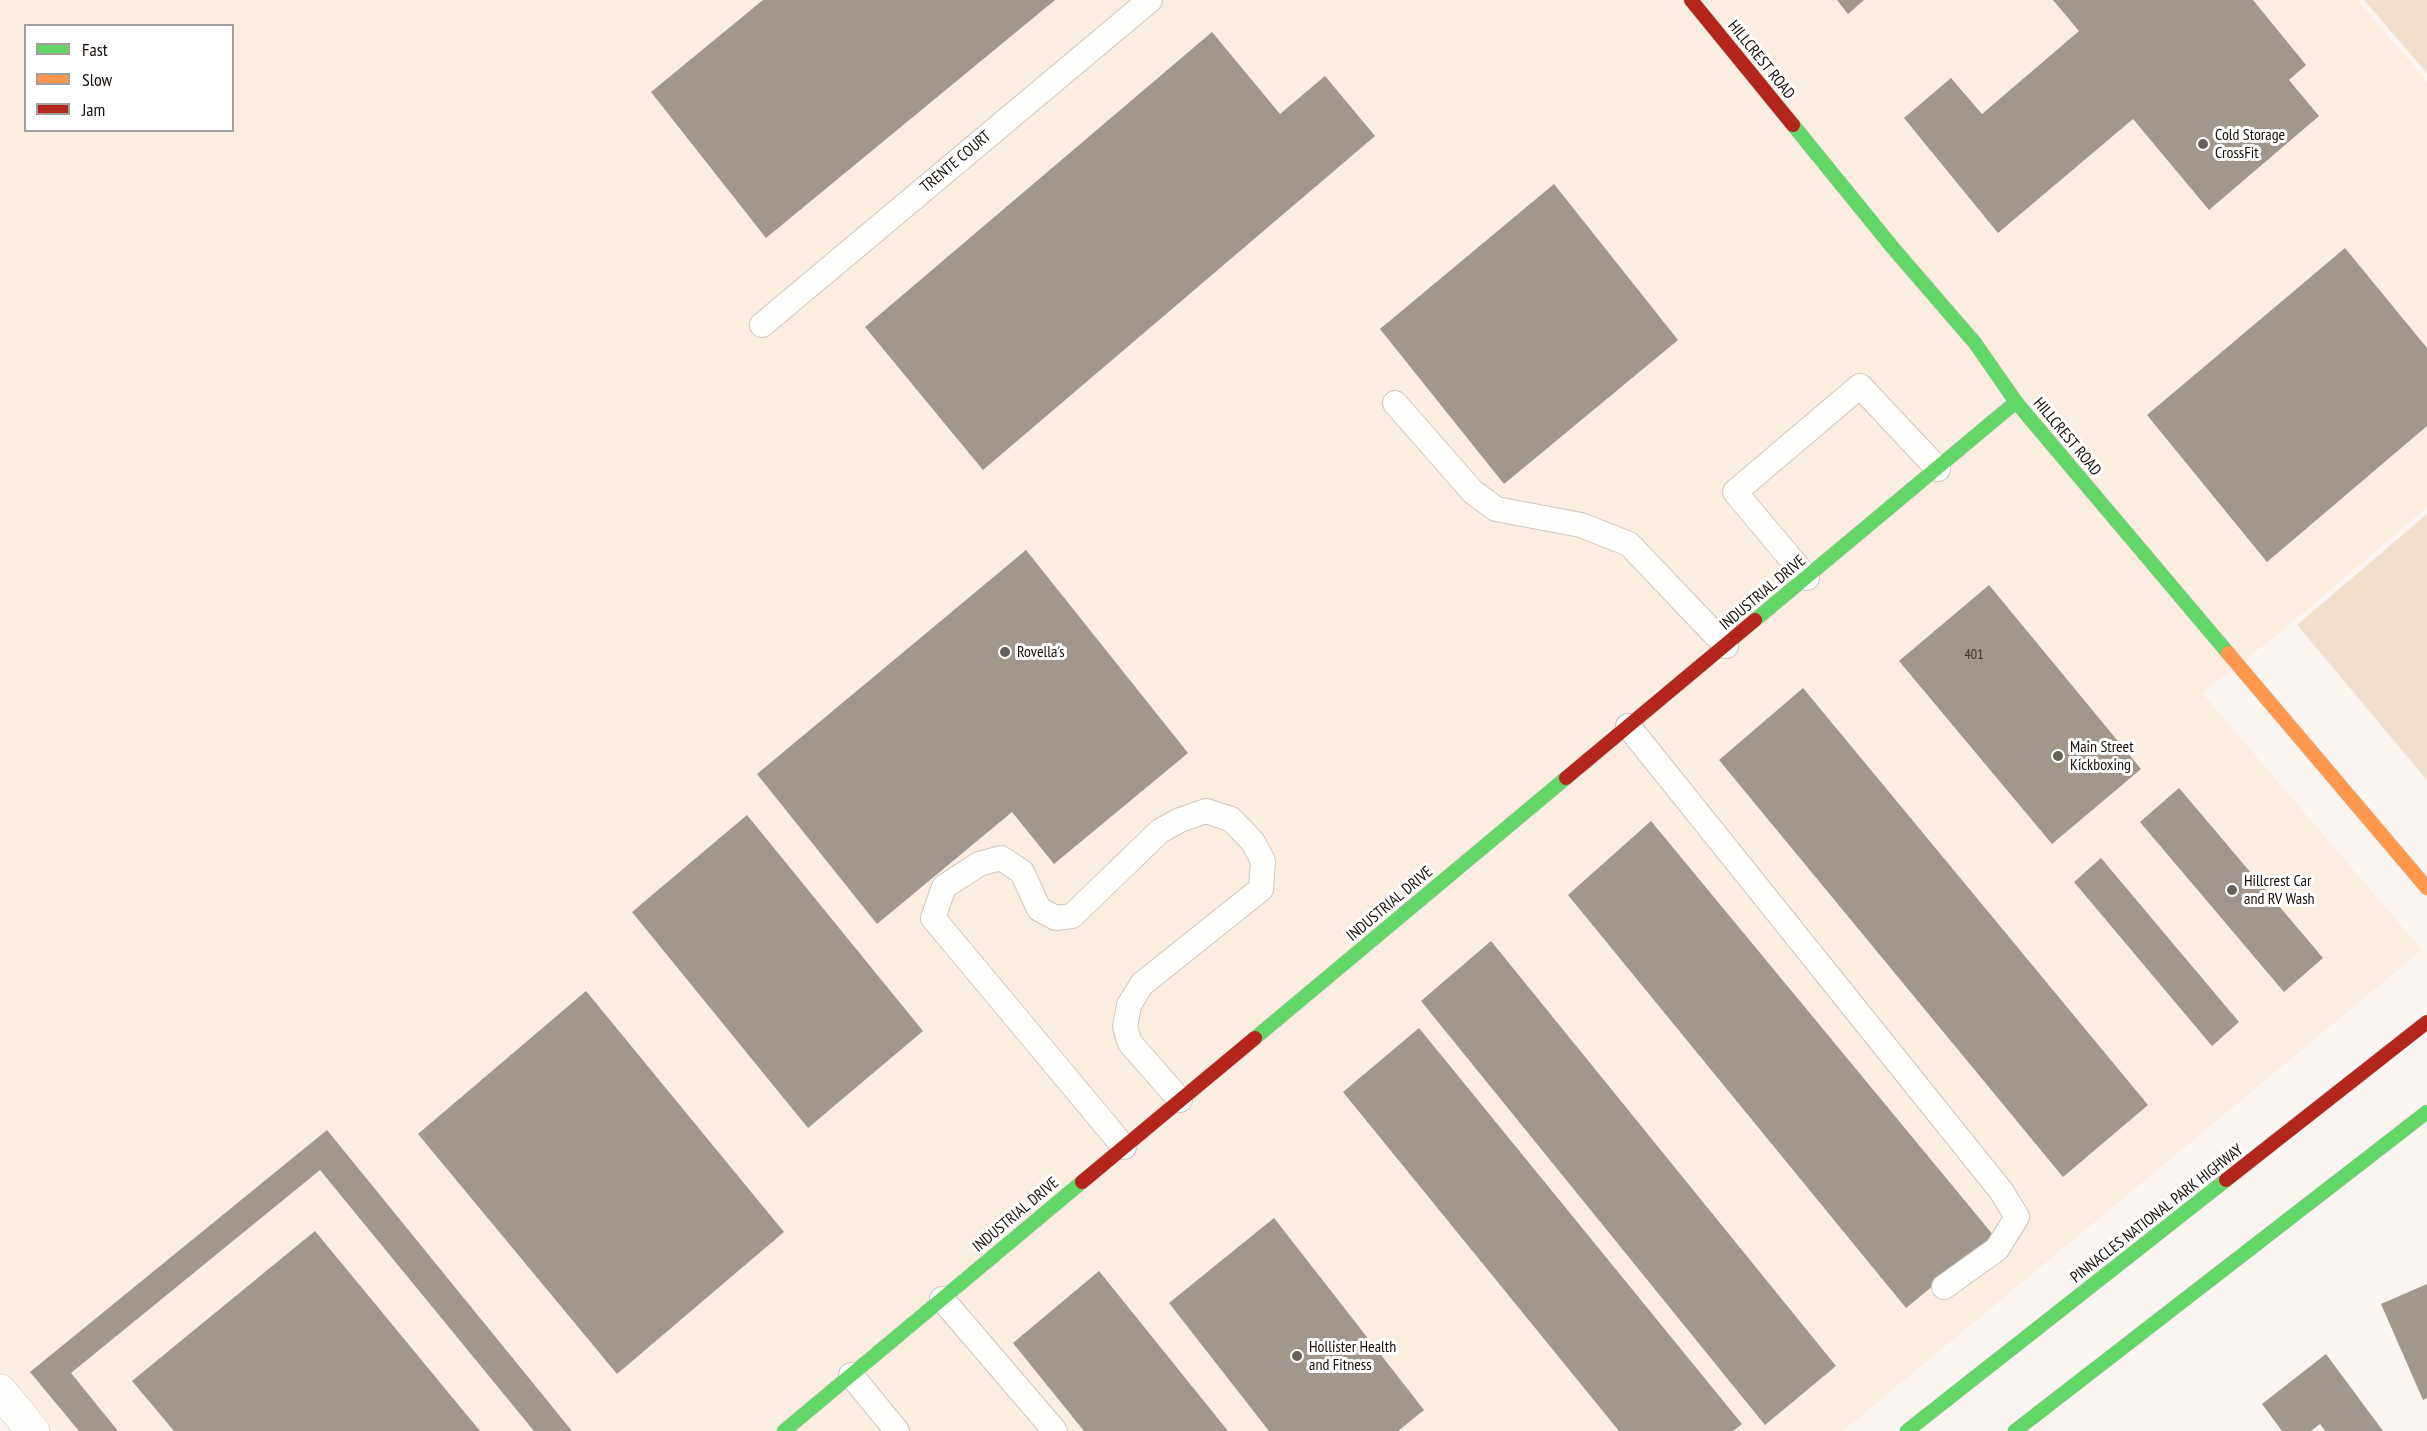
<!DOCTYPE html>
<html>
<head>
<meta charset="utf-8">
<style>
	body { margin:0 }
	#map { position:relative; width:2427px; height:1431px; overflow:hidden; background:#faf5f0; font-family:"PT Sans Narrow",sans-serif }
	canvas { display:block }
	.legend { position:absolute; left:24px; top:24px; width:210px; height:108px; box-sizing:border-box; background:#fff; border:2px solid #a29f9d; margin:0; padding:8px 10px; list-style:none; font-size:18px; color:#160f09 }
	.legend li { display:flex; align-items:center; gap:12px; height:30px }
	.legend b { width:30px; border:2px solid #a29f9d }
</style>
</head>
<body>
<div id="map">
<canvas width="2427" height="1431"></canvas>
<ul class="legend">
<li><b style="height:8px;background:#63d668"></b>Fast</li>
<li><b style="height:8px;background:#ff974d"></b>Slow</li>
<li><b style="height:8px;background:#b3261e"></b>Jam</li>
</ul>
</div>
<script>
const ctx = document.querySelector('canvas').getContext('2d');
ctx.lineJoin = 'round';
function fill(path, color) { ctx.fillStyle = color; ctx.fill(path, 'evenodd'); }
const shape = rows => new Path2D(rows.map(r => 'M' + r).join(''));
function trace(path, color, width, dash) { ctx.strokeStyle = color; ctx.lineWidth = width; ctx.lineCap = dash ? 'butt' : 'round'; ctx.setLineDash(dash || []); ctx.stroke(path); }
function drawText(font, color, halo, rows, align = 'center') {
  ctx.font = font + ' "PT Sans Narrow",sans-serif'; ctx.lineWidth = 6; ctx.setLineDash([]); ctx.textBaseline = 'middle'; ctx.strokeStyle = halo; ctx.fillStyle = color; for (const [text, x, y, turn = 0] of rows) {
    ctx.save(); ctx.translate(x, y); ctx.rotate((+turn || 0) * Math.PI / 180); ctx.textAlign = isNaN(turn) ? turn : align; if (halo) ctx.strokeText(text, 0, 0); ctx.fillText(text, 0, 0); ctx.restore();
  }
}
fill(shape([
	[0,0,2357,0,2427,82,2427,507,2278,634,2202,693,2422,950,1843,1431,20,1431,0,1405],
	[26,26,232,26,232,130,26,130]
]), '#fbede0');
fill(shape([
	[2364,0,2427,0,2427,73],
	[2427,514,2427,780,2297,625]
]), '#f1dfce');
fill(shape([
	[763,0,1055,0,766,238,651,92],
	[1837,0,1864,0,1848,14],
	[2053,0,2253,0,2306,65,2289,80,2319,116,2209,210,2133,119,1998,233,1904,118,1951,78,1982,114,2079,31],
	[1212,32,1280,114,1325,76,1375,136,983,470,865,327],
	[1554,184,1678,340,1504,484,1380,329],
	[2345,248,2427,348,2427,426,2267,562,2147,415],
	[1026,550,1188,753,1054,864,1012,812,877,924,757,774],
	[1989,585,2141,769,2052,844,1899,661],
	[1803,688,2148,1105,2063,1177,1719,760],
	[2179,788,2323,958,2284,992,2140,822],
	[747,815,923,1031,808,1128,632,912],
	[1651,821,1994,1236,1906,1308,1568,895],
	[2101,858,2239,1022,2212,1046,2074,882],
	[1491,941,1836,1366,1765,1425,1421,1001],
	[586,991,784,1232,617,1374,418,1134],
	[1419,1028,1742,1424,1733,1431,1619,1431,1343,1092],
	[327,1130,572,1431,534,1431,320,1170,71,1373,118,1431,79,1431,30,1372],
	[1274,1218,1424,1410,1398,1431,1269,1431,1169,1303],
	[315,1231,480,1431,174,1431,132,1381],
	[1099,1271,1228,1431,1084,1431,1013,1343],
	[2427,1284,2427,1398,2423,1400,2381,1304],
	[2326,1354,2383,1431,2325,1431,2320,1424,2311,1431,2282,1431,2262,1404]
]), '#a1978c');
const lane = shape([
	[762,325,1150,0],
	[1395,403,1473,492,1496,509,1581,525,1629,544,1726,646],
	[1807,578,1735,492,1860,386,1938,469],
	[1628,726,2002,1192,2017,1217,1997,1249,1944,1287],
	[1124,1147,933,918,944,887,979,864,1001,858,1022,872,1039,909,1056,918,1072,916,1160,831,1180,820,1206,811,1231,819,1253,842,1263,861,1261,889,1142,984,1129,1005,1125,1027,1130,1043,1180,1100],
	[942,1299,1055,1431],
	[851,1375,897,1431]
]);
const street = shape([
	[0,1391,33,1431]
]);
const fast = shape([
	[1793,125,1893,248,1975,343,2016,402,2228,653],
	[1755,620,2016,402],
	[1255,1038,1566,778],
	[784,1431,1082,1182],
	[1907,1431,2226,1180],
	[2015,1431,2427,1112]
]);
const slow = shape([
	[2228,653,2427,888]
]);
const jam = shape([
	[1691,0,1793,125],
	[1566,778,1755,620],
	[2226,1180,2427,1022],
	[1082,1182,1255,1038]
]);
trace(lane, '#cdc7c1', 26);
trace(street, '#cdc7c1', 34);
trace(fast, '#cdc7c1', 15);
trace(slow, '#cdc7c1', 15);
trace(jam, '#cdc7c1', 15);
trace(lane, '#fefefd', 24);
trace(street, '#fefefd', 33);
trace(fast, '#63d668', 14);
trace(slow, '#ff974d', 14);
trace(jam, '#b3261e', 14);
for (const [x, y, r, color] of [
	[2203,144,6,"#66605a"],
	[1005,652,6,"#66605a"],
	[2058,756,6,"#66605a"],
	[2232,890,6,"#66605a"],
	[1297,1356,6,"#66605a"]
]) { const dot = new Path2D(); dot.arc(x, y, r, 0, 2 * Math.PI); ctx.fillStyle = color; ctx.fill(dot); trace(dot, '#fff', 2); }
drawText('14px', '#39312a', null, [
	["401",1974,655]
]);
drawText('16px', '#160f09', '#fff', [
	["HILLCREST ROAD",1761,60,51],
	["TRENTE COURT",956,162,-40],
	["HILLCREST ROAD",2067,437,50],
	["INDUSTRIAL DRIVE",1763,593,-40],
	["INDUSTRIAL DRIVE",1390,904,-40],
	["PINNACLES NATIONAL PARK HIGHWAY",2157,1214,-38],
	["INDUSTRIAL DRIVE",1016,1215,-40]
]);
drawText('16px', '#160f09', '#fff', [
	["Cold Storage",2215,135],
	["CrossFit",2215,153],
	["Rovella's",1017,652],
	["Main Street",2070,747],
	["Kickboxing",2070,765],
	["Hillcrest Car",2244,881],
	["and RV Wash",2244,899],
	["Hollister Health",1309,1347],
	["and Fitness",1309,1365]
], 'left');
</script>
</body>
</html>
